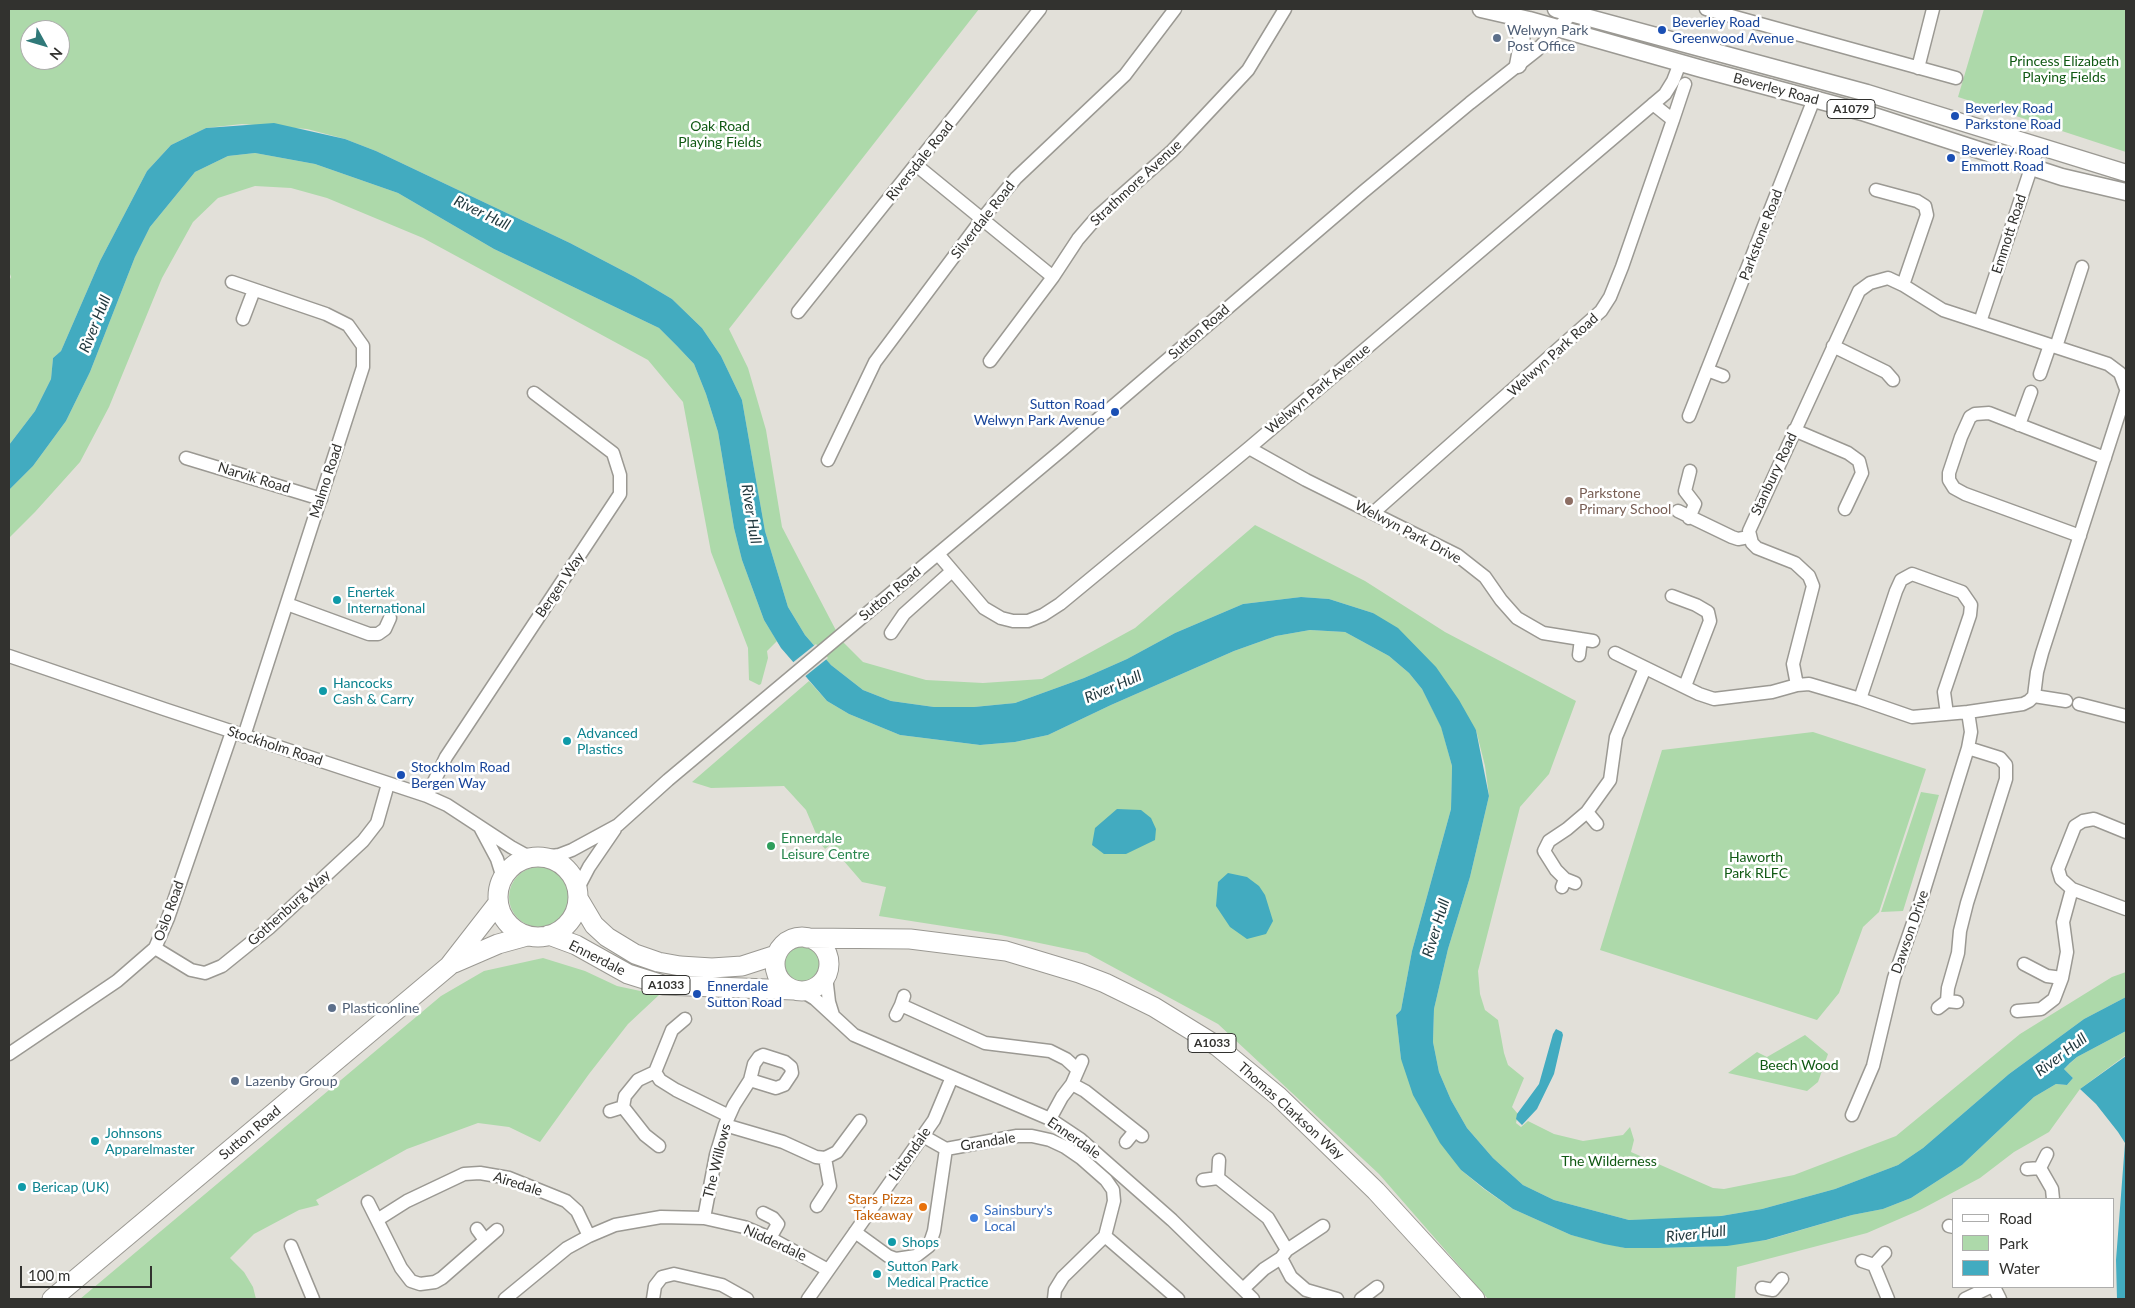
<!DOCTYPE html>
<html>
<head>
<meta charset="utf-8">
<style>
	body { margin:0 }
	#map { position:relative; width:2135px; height:1308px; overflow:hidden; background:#e2e0d9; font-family:Lato,sans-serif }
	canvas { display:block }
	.frame { position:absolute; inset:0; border:10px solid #32322f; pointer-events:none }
	.legend { position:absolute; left:1952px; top:1198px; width:162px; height:90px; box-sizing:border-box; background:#fff; border:1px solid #adadac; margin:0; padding:6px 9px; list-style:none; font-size:15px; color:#32322f }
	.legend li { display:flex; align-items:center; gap:10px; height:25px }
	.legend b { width:25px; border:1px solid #adadac }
	.north { position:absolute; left:20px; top:20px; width:50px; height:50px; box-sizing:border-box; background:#fff; border:1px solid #adadac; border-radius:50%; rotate:129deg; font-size:14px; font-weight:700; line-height:20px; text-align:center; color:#32322f }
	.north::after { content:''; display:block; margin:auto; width:18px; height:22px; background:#307979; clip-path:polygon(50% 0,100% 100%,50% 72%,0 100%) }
	.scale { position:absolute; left:20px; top:1266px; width:132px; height:22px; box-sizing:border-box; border:2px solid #32322f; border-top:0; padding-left:6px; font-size:15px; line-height:18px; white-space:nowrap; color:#32322f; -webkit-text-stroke:4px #fff; paint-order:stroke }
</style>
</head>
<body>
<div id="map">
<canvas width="2135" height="1308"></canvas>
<div class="frame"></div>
<ul class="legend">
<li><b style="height:6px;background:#fff"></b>Road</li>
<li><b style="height:14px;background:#add9aa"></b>Park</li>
<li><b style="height:14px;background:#42abc0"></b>Water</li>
</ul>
<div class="north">N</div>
<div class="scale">100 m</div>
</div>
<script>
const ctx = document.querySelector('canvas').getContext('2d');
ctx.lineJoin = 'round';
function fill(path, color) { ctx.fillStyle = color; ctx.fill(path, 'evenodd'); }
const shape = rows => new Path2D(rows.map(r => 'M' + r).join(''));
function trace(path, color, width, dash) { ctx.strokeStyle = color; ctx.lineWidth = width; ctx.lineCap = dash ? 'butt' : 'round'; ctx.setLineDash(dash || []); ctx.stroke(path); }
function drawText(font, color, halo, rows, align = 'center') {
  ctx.font = font + ' Lato,sans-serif'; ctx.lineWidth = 5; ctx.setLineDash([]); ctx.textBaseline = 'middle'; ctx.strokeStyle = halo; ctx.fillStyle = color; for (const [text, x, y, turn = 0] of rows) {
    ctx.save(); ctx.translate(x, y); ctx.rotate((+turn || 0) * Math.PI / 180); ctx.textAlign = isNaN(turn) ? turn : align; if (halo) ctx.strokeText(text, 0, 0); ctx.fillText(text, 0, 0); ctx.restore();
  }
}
fill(shape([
	[9,9,979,9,729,329,748,368,766,430,782,527,841,640,863,662,926,680,983,683,1042,679,1135,628,1255,525,1365,581,1445,632,1576,701,1549,774,1520,807,1478,971,1480,994,1485,1010,1498,1020,1504,1053,1508,1065,1524,1078,1512,1107,1518,1114,1516,1123,1521,1127,1528,1121,1554,1134,1583,1141,1623,1135,1630,1127,1634,1140,1631,1152,1713,1188,1724,1189,1794,1175,1896,1136,2020,1034,2112,977,2126,972,2126,997,2084,1019,2009,1074,1923,1148,1898,1165,1835,1189,1762,1209,1721,1216,1692,1218,1629,1220,1554,1200,1523,1185,1493,1158,1467,1128,1451,1100,1439,1072,1433,1042,1434,1009,1448,949,1470,877,1489,796,1485,766,1476,730,1373,613,1329,599,1301,597,1243,604,1175,633,1127,659,1084,678,1015,703,974,707,934,707,891,701,863,690,831,665,805,635,788,607,765,531,742,400,721,356,702,328,672,299,635,277,570,243,376,151,345,139,307,129,242,124,206,128,171,145,147,171,100,261,61,351,53,358,51,379,35,411,9,445,9,281,11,277,9,271],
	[30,30,60,30,60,60,30,60],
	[1984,9,2126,9,2126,152,1958,97],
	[255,153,315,164,398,193,494,249,659,328,677,346,694,364,706,394,718,432,734,528,742,560,764,620,777,641,767,651,768,658,761,684,759,685,749,680,748,648,711,552,683,402,648,360,423,238,327,198,291,188,255,186,218,198,193,222,162,278,109,407,80,462,35,512,9,538,9,490,33,466,66,421,90,372,135,257,150,227,195,172,228,156],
	[1310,630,1345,632,1389,656,1409,673,1422,689,1441,726,1452,766,1451,809,1412,951,1401,1010,1396,1015,1401,1059,1461,1170,1484,1189,1513,1209,1571,1235,1625,1248,1702,1247,1767,1240,1852,1215,1883,1209,1911,1198,1962,1165,2034,1097,2056,1084,2067,1085,2073,1078,2064,1069,2077,1057,2126,1031,2126,1055,2080,1089,2049,1132,2014,1152,1980,1178,1920,1210,1867,1233,1737,1267,1735,1299,1488,1299,1379,1174,1218,1024,1087,953,1001,935,879,916,886,887,862,882,830,845,825,849,820,843,806,810,784,786,711,788,692,782,809,681,827,701,849,714,900,735,980,745,1015,742,1048,735,1111,705,1234,651,1276,636],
	[1813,732,1926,769,1879,912,1863,927,1839,993,1817,1020,1600,950,1662,750],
	[1921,792,1939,795,1903,911,1881,912],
	'509 897a30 30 0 1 1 60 0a30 30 0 1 1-60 0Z',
	'782 963a19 19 0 1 1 38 0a19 19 0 1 1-38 0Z',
	[543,958,585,971,617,986,659,995,628,1024,589,1074,540,1142,509,1127,478,1123,407,1149,316,1200,319,1205,299,1210,254,1234,230,1258,244,1272,253,1287,256,1299,80,1299,441,996,484,971],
	[1805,1035,1828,1054,1818,1082,1807,1091,1728,1073,1757,1052,1767,1057]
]), '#add9aa');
fill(shape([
	[274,123,345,139,376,151,570,243,635,277,672,299,702,328,721,356,742,400,765,531,788,607,805,635,831,665,863,690,891,701,934,707,974,707,1015,703,1084,678,1127,659,1175,633,1243,604,1301,597,1329,599,1373,613,1398,628,1436,667,1459,700,1476,730,1489,796,1470,877,1448,949,1434,1009,1433,1042,1439,1072,1451,1100,1467,1128,1493,1158,1523,1185,1554,1200,1629,1220,1721,1216,1762,1209,1835,1189,1898,1165,1923,1148,2009,1074,2084,1019,2126,997,2126,1031,2077,1057,2070,1063,2064,1069,2073,1078,2067,1085,2056,1084,2034,1097,1962,1165,1911,1198,1883,1209,1852,1215,1766,1240,1727,1246,1658,1248,1625,1248,1604,1244,1571,1235,1513,1209,1485,1189,1461,1170,1440,1143,1413,1095,1401,1059,1396,1015,1401,1010,1412,951,1451,809,1452,766,1441,727,1422,689,1409,673,1389,656,1345,632,1310,630,1276,636,1234,651,1111,705,1048,735,1015,742,980,745,900,735,849,714,827,701,781,648,764,620,742,560,734,528,718,432,706,394,694,364,677,346,659,328,494,249,398,193,315,164,255,153,228,156,195,172,150,227,135,257,90,372,66,421,33,466,9,490,9,445,35,411,51,379,53,358,61,351,100,261,147,171,171,145,206,128],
	[1117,809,1141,810,1151,818,1156,829,1155,840,1126,854,1104,854,1092,845,1095,828],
	[1228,873,1247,877,1259,886,1265,895,1273,921,1266,934,1247,939,1230,927,1216,906,1218,882],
	[1556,1029,1562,1032,1563,1035,1554,1074,1537,1109,1522,1125,1516,1119,1517,1114,1539,1084,1553,1034],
	[2126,1056,2126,1299,2117,1299,2116,1260,2125,1143,2118,1132,2096,1104,2080,1089]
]), '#42abc0');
fill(shape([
	[816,644,828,658,803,678,791,664]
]), '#e2e0d9');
const minor = shape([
	[1706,9,1956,78],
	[1918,68,1933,9],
	[1673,120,1685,84],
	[916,165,1053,277],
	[1876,190,1917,201,1925,206,1927,215,1903,285],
	[232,282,326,314,348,325,363,346,363,367,244,736],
	[798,312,1040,9],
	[243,319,254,290],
	[1980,322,2038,147],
	[1833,346,1886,372,1893,380],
	[2056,347,2082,267],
	[990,361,1053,277,1078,239,1097,217,1172,151,1248,70,1285,9],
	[1707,370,1723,376],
	[2040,374,2050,345],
	[2126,389,2120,373,2108,364,1943,310,1903,285,1888,278,1870,283,1859,291,1749,531,1752,543,1757,548,1795,563,1809,576,1813,586,1793,664,1797,685,1809,684,1860,699,1912,717,1968,712,2023,704,2029,701,2034,696,2037,672,2042,653,2126,392],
	[1689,416,1814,99],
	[2019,425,2031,392],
	[1794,430,1848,453,1859,461,1862,473,1845,509],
	[1249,448,1306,480,1457,555,1485,577,1501,600,1517,618,1543,633,1593,641],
	[186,458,321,499],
	[828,460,875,362,982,219,1016,178,1125,75,1175,9],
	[1678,511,1732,537,1738,539,1749,537],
	[1373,513,1601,311,1610,297,1622,267,1673,120,1653,104],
	[1689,518,1695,504,1685,491,1690,471],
	[2080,536,1965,494,1954,488,1949,480,1949,473,1961,437,1970,417,1975,414,1989,413,2105,458],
	[938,554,984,608,1001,618,1013,621,1028,621,1043,615,1060,604,1249,448,1665,94,1673,81,1680,63],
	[1672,596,1696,605,1708,612,1710,621,1685,686],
	[287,604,369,634,378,634,385,629,390,618],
	[891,633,904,614,952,571],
	[1615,653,1699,694,1714,699,1772,692,1797,685],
	[1579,655,1581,639],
	[9,656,164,709,427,796,447,805,511,847,531,858],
	[2034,696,2066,701],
	[1860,699,1896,591,1901,580,1912,574,1962,592,1971,605,1970,615,1944,692,1947,714],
	[2079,704,2126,716],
	[427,796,446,757,620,494,620,475,613,453,534,393],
	[1587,812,1597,824],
	[481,829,497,859,503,878],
	[2126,832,2094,819,2083,821,2075,826,2058,869,2061,879,2072,889,2126,909],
	[544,857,559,855,572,850,618,825,668,780,1063,449,1363,192,1470,103,1537,50,1576,9],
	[1565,879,1556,870,1544,851,1549,841,1567,829,1587,812,1610,780,1616,737,1645,668],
	[1562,887,1565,879,1575,883],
	[577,890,589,867,615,829],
	[155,948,191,970,205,973,222,966,269,928,363,841,377,823,388,784],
	[2024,964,2047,976,2062,978],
	[826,976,829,1002,833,1015],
	[802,991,815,999,854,1035,1050,1119,1080,1139,1172,1220,1253,1299],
	[1947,1001,1948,988,1958,953,1960,931,1967,903,2006,779,2006,765,2000,758,1968,748,1971,732,1968,712],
	[901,1005,985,1043,1050,1051,1066,1059,1078,1070],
	[1938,1008,1947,1001,1957,1002],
	[2017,1011,2041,1009,2054,999,2062,978,2067,952,2063,922,2072,889],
	[896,1015,901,1005,904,996],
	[9,1054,117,981,155,948,168,918,232,732],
	[655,1072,660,1080,676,1090,729,1116],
	[1072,1084,1085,1091,1142,1136],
	[623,1107,625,1096,638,1080,655,1072,672,1030,685,1019],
	[610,1111,623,1107,645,1135,659,1146],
	[1852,1115,1873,1066,1894,978,1920,903,1968,748],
	[1050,1119,1062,1097,1072,1084,1082,1061],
	[725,1125,783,1142,816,1157,825,1158,837,1152,860,1121],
	[923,1136,946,1149,1017,1136,1032,1136,1050,1140,1065,1147,1081,1158,1106,1180,1113,1190,1114,1201,1105,1236,1063,1277,1055,1290,1054,1299],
	[1126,1142,1135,1131],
	[2040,1168,2052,1189,2053,1199],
	[2027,1169,2040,1168,2047,1154],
	[1218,1178,1268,1218,1287,1250],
	[1203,1180,1218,1178,1219,1160],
	[368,1202,401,1268,411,1281,420,1284,435,1282,442,1278,497,1230],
	[817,1206,830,1186,825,1158],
	[763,1213,773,1218,778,1224,770,1238],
	[704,1218,716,1155,725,1125,734,1105,750,1080,754,1064,759,1057,763,1055,785,1062,791,1067,792,1073,784,1085,776,1088,750,1080],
	[377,1220,407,1201,464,1174,480,1173,509,1178,566,1201,577,1211,589,1236],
	[1949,1226,1954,1227],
	[477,1229,485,1240],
	[855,1232,888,1256,896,1259,916,1256,929,1246,934,1231,946,1149],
	[1105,1236,1178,1299],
	[291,1246,313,1299],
	[1281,1258,1291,1277,1306,1290,1337,1299],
	[1862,1261,1874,1265,1885,1253],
	[1874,1265,1888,1299],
	[1994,1287,2000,1299],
	[1762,1288,1773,1290,1782,1279],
	[1243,1289,1264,1269,1281,1258,1287,1250,1323,1226],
	[505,1299,567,1248,589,1236,615,1225,661,1217,704,1218,744,1227,770,1238,828,1270],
	[653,1299,655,1286,662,1277,674,1274,722,1285,747,1299],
	[808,1299,934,1120,952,1077],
	[1361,1299,1377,1287],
	[1965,1299,1990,1287]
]);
const major = shape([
	[1481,9,1529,20,1702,69,1862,112,2062,177,2126,192],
	[1556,9,1867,93,2126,173],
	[1511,16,1521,35,1522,44,1518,65]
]);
const highway = shape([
	'498 897a40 40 0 1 1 80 0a40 40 0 1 1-80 0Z',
	[578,898,594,925,607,937,635,954,658,962,680,966,712,968,742,966,776,955],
	[549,935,576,945,628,974,663,985,794,990],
	'775 964a27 27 0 1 1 54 0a27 27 0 1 1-54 0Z',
	[807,938,910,939,1006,951,1079,973,1105,983,1154,1007,1217,1046,1278,1096,1376,1191,1475,1299],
	[454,963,498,944,527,936],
	[52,1299,449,966,498,903]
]);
trace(minor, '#9b9993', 15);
trace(major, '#9b9993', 19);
trace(highway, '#9b9993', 21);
trace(minor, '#fff', 12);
trace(major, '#fff', 16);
trace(highway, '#fff', 19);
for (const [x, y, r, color] of [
	[1662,30,5,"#1a4fb4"],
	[1497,38,5,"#5c6f8a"],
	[1955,116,5,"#1a4fb4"],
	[1951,158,5,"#1a4fb4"],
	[1115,412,5,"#1a4fb4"],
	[1569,501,5,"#8d6e63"],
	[337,600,5,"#0f9aa8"],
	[323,691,5,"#0f9aa8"],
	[567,741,5,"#0f9aa8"],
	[401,775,5,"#1a4fb4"],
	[771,846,5,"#2e9e5b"],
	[697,994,5,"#1a4fb4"],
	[332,1008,5,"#5c6f8a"],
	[235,1081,5,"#5c6f8a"],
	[95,1141,5,"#0f9aa8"],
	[22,1187,5,"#0f9aa8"],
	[923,1207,5,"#e8710a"],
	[974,1218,5,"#3f7fe0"],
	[892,1242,5,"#0f9aa8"],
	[877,1274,5,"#0f9aa8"]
]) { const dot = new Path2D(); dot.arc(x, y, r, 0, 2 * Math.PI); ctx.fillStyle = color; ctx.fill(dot); trace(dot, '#fff', 2); }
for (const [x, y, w] of [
	[1851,109,48],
	[666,985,48],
	[1212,1043,48]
]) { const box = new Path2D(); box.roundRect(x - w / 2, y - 9.5, w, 19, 4); ctx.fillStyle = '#fff'; ctx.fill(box); trace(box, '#32322f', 1); }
drawText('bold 12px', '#32322f', null, [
	["A1079",1851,109],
	["A1033",666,985],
	["A1033",1212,1043]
]);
drawText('14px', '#164399', '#fff', [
	["Beverley Road",1672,22],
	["Greenwood Avenue",1672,38],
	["Beverley Road",1965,108],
	["Parkstone Road",1965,124],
	["Beverley Road",1961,150],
	["Emmott Road",1961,166],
	["Sutton Road",1105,404,"right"],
	["Welwyn Park Avenue",1105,420,"right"],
	["Stockholm Road",411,767],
	["Bergen Way",411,783],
	["Ennerdale",707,986],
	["Sutton Road",707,1002]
], 'left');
drawText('14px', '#4e5e75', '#fff', [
	["Welwyn Park",1507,30],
	["Post Office",1507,46],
	["Plasticonline",342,1008],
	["Lazenby Group",245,1081]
], 'left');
drawText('14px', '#105913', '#fff', [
	["Princess Elizabeth",2064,61],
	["Playing Fields",2064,77],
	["Oak Road",720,126],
	["Playing Fields",720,142],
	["Haworth",1756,857],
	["Park RLFC",1756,873],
	["Beech Wood",1799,1065],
	["The Wilderness",1609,1161]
]);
drawText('14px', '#32322f', '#fff', [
	["Beverley Road",1776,89,15],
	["Riversdale Road",920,161,-51],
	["Strathmore Avenue",1136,183,-43],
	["Silverdale Road",983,220,-52],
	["Emmott Road",2009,234,-72],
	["Parkstone Road",1761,235,-69],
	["Sutton Road",1199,332,-41],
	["Welwyn Park Road",1553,355,-42],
	["Welwyn Park Avenue",1318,389,-40],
	["Stanbury Road",1774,474,-65],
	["Narvik Road",254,478,17],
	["Malmo Road",326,481,-72],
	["Welwyn Park Drive",1408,532,28],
	["Bergen Way",560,585,-56],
	["Sutton Road",890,594,-40],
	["Stockholm Road",275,746,18],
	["Gothenburg Way",289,908,-42],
	["Oslo Road",169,911,-70],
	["Dawson Drive",1910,932,-71],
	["Ennerdale",597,958,27],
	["Thomas Clarkson Way",1291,1111,42],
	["Sutton Road",250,1133,-40],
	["Ennerdale",1074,1138,35],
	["Grandale",988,1142,-9],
	["Littondale",910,1154,-55],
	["The Willows",717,1161,-76],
	["Airedale",518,1184,18],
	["Nidderdale",775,1243,25]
]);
drawText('14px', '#785e54', '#fff', [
	["Parkstone",1579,493],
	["Primary School",1579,509]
], 'left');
drawText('14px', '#0d838f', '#fff', [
	["Enertek",347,592],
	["International",347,608],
	["Hancocks",333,683],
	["Cash & Carry",333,699],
	["Advanced",577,733],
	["Plastics",577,749],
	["Johnsons",105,1133],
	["Apparelmaster",105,1149],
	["Bericap (UK)",32,1187],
	["Shops",902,1242],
	["Sutton Park",887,1266],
	["Medical Practice",887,1282]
], 'left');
drawText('14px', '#27864d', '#fff', [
	["Ennerdale",781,838],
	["Leisure Centre",781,854]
], 'left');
drawText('14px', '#c56008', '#fff', [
	["Stars Pizza",913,1199],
	["Takeaway",913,1215]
], 'right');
drawText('14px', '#366cbe', '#fff', [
	["Sainsbury's",984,1210],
	["Local",984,1226]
], 'left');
drawText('italic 15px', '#22393f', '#fff', [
	["River Hull",482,213,26],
	["River Hull",95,324,-68],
	["River Hull",751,514,81],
	["River Hull",1113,687,-23],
	["River Hull",1436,928,-73],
	["River Hull",2061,1055,-37],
	["River Hull",1696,1234,-6]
]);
</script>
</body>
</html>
